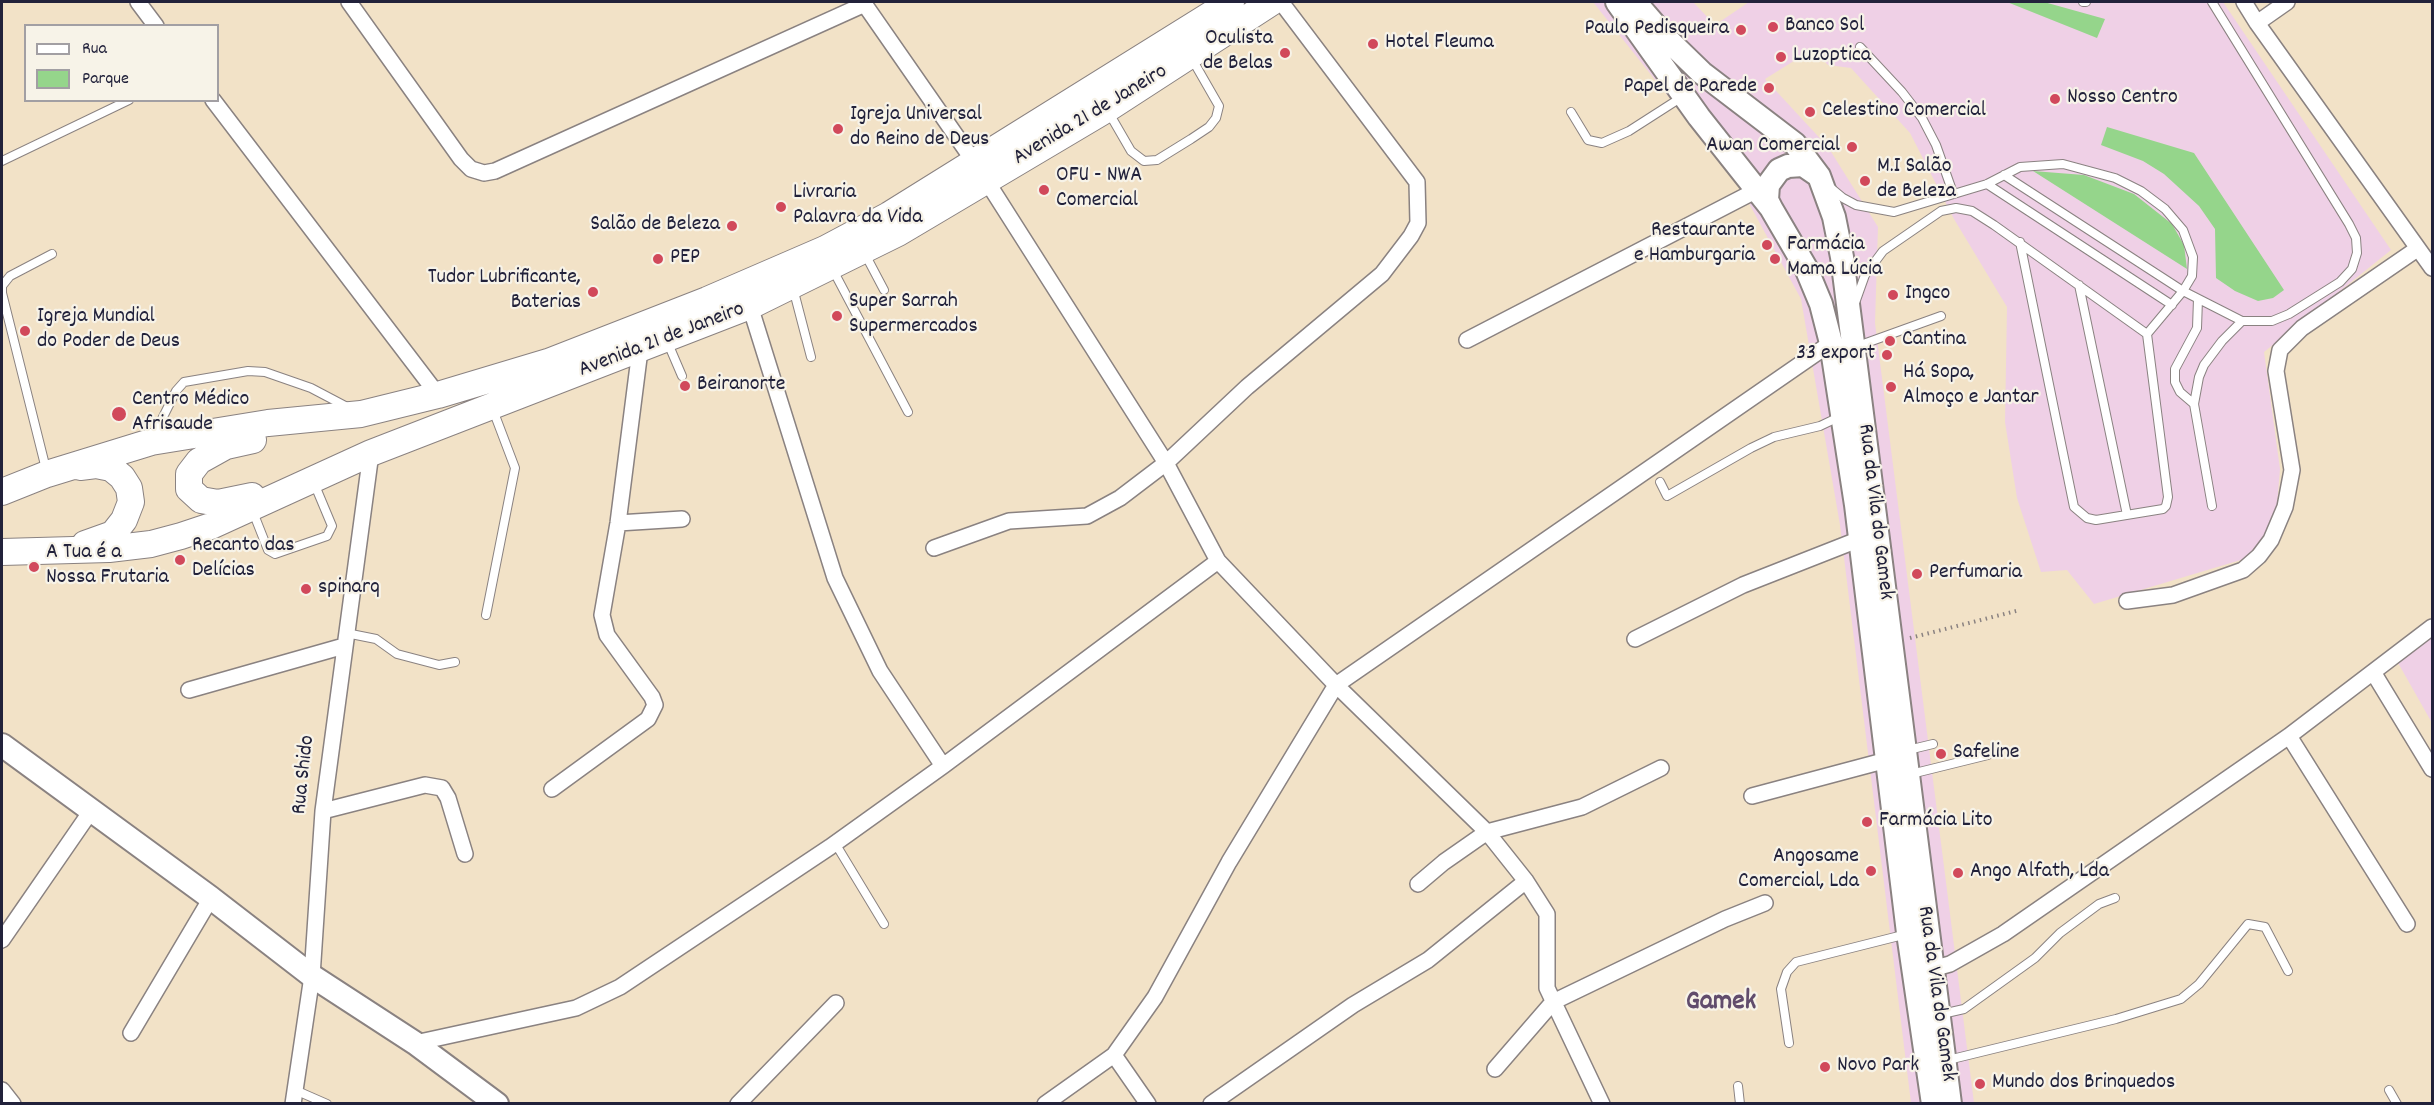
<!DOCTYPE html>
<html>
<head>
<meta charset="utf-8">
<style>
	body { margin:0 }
	#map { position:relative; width:2434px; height:1105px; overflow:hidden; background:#f2e2c7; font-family:Dekko,sans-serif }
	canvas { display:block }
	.frame { position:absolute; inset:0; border:3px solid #22223b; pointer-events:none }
	.legend { position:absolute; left:24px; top:24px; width:195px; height:78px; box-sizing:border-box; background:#f7f3e8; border:2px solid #a29fa3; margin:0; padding:8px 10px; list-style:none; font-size:18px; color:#22223b }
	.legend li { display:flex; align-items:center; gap:12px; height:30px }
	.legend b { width:30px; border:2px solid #a29fa3 }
</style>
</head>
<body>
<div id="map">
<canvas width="2434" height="1105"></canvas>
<div class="frame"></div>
<ul class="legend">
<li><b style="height:8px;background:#fff"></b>Rua</li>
<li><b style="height:16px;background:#95d58b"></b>Parque</li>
</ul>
</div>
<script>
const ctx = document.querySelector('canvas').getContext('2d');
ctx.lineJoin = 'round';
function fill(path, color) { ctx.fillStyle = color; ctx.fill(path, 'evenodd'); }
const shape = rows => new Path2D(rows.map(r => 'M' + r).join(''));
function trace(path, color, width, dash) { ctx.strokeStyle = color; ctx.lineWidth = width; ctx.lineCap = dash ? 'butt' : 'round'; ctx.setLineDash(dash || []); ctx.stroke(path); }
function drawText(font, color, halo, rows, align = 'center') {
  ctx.font = font + ' Dekko,sans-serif'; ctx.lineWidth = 4.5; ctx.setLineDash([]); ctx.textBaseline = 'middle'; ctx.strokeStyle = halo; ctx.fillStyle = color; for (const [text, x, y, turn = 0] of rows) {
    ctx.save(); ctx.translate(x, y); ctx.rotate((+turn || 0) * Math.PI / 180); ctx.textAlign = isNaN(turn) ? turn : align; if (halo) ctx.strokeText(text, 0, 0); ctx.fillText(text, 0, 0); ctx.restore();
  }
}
fill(shape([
	[1593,2,1693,2,1715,25,1749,2,2223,2,2391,250,2264,352,2280,469,2276,517,2254,556,2094,604,2067,570,2041,572,2017,498,2005,422,2007,307,1954,219,1910,133,1851,68,1828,65,1813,49,1765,79,1828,147,1878,227,1875,323,1974,1103,1911,1103,1840,525,1801,299,1739,185],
	[2432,635,2432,723,2397,661]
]), '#efd0e6');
fill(shape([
	[2007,2,2044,2,2105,19,2097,38],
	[2107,127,2194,153,2284,290,2273,298,2258,301,2235,291,2216,278,2215,229,2199,206,2164,174,2143,161,2101,145],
	[2033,171,2084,175,2134,194,2172,224,2184,245,2187,269]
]), '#95d58b');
const lane = shape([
	[2083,2,2086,2],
	[1860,47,1902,92,1922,118,1936,145,1953,193],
	[1571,112,1588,140,1602,143,1629,131,1682,97],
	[1109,113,1131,151,1144,161,1157,160,1191,139,1209,127,1216,118,1219,106,1192,59],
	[2,161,129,100],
	[2004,175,2183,291,2242,321,2272,321,2289,314,2340,282,2352,269,2357,253,2356,238,2349,224,2212,2],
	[1987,184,2172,305],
	[1831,188,1843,198,1856,205,1894,212,1987,184,2020,167,2063,164,2115,178,2141,191,2165,209,2183,230,2193,257,2192,276,2183,291,2147,334,2168,497,2166,506,2163,509,2096,520,2087,518,2074,507,2020,242],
	[865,254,884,290],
	[833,270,908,412],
	[2079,285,2127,515],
	[793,288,811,357],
	[1855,303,1865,275,1883,251,1941,211,1956,208,1972,211,1994,225,2147,334],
	[667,341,682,376],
	[1855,347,1941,316],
	[2194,404,2180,392,2175,382,2175,369,2197,328,2198,299],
	[153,437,176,391,184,382,248,371,265,372,311,388,349,408],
	[46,469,2,293,2,286,10,276,52,254],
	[1660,482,1667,496,1751,448,1774,437,1820,426,1839,417],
	[2212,506,2194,404,2199,377,2204,365,2222,341,2242,321],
	[253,512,268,550,275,554,327,536,332,526,314,483],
	[486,615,515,468,493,410],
	[346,633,376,639,397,654,439,665,455,662],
	[1908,750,1933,744],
	[1911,774,1988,755],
	[835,843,884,924],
	[1942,1014,1964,1009,2035,958,2060,933,2099,904,2115,898],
	[1789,1043,1781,989,1787,972,1796,962,1907,934],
	[1948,1060,2116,1019,2181,999,2199,984,2248,924,2265,927,2288,971],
	[1738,1086,1740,1104],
	[295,1090,327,1104],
	[2389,1090,2397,1104]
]);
const street = shape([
	[138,2,156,26],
	[349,2,461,159,471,169,484,173,495,171,865,4],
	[863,2,975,163],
	[2244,2,2257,23,2432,268],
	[2257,23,2287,2],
	[213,100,438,395],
	[986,180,1166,463,1218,561,1336,685,1487,832,1526,881,1547,914,1547,988,1602,1104],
	[750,306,835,578,880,671,943,766],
	[1467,340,1757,190],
	[618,523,682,519],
	[934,548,1009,521,1087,516,1120,498,1166,463,1247,387,1382,274,1411,236,1418,223,1417,182,1281,2],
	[2127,601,2173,595,2243,570,2259,556,2271,540,2285,507,2292,470,2276,371,2280,350,2302,328,2417,249],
	[1635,639,1743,585,1860,539],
	[2373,672,2432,769],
	[189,690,344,646],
	[2289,736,2407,924],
	[552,789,648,719,655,705,652,697,607,635,602,615,618,523,640,350],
	[1752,796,1887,760],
	[323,811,425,785,442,788,448,798,465,854],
	[1418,884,1444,862,1487,832,1582,807,1661,768],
	[2,940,91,811],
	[1932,969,1950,964,2003,934,2289,736,2432,627],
	[131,1033,211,898],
	[415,1043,576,1008,620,987,830,847,943,766,1218,561],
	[1114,1055,1148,1104],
	[1495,1069,1553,1002,1725,919,1765,903],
	[2,1090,13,1104],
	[293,1104,312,976,323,811,371,453],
	[738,1104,836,1003],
	[1045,1104,1114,1055,1155,997,1229,862,1336,685,1831,343],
	[1211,1104,1353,1005,1428,960,1526,881]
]);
const secondary = shape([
	[1617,2,1699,117,1771,208,1806,268,1821,304,1831,343,1856,505,1908,933,1933,1104],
	[1635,2,1667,39,1702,73,1795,144,1819,176,1834,217,1842,257,1950,1104],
	[1771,208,1767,200,1768,185,1779,170,1788,166,1803,165,1819,176],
	[2,745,211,898,312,976,415,1043,497,1104]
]);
const primary = shape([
	[80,467,96,465,111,468,122,477,129,488,131,502,124,520,113,534,85,544],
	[2,492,47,474,151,442,268,423,361,414,438,395,548,362,707,300,825,249,889,215,1231,2],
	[252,496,218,503,201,500,189,489,189,474,199,461,226,446,253,440],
	[2,552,109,549,151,544,181,536,211,526,371,453,750,306,898,233,1107,109,1272,2]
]);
trace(lane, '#8a8281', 10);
trace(street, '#8a8281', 18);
trace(secondary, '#8a8281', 26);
trace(primary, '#8a8281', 28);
trace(shape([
	[1910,638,2020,610]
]), '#8a8281', 4, [1.5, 4.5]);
trace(lane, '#fff', 8);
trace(street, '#fff', 15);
trace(secondary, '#fff', 22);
trace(primary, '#fff', 26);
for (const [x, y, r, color] of [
	[1773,27,6,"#d1495b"],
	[1741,30,6,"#d1495b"],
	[1373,44,6,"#d1495b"],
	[1285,53,6,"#d1495b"],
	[1781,57,6,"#d1495b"],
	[1769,88,6,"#d1495b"],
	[2055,99,6,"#d1495b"],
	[1810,112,6,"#d1495b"],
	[838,129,6,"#d1495b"],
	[1852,147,6,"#d1495b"],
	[1865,181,6,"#d1495b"],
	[1044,190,6,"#d1495b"],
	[781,207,6,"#d1495b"],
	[732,226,6,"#d1495b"],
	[1767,245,6,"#d1495b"],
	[658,259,6,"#d1495b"],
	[1775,259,6,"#d1495b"],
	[593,292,6,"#d1495b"],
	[1893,295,6,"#d1495b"],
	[837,316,6,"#d1495b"],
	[25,331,6,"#d1495b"],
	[1890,341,6,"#d1495b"],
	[1887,355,6,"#d1495b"],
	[685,386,6,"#d1495b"],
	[1891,387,6,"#d1495b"],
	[119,414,8,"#d1495b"],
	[180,560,6,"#d1495b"],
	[34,567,6,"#d1495b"],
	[1917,574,6,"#d1495b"],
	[306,589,6,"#d1495b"],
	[1941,754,6,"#d1495b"],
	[1867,822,6,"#d1495b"],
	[1871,871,6,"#d1495b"],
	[1958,873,6,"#d1495b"],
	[1825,1067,6,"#d1495b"],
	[1980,1084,6,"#d1495b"]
]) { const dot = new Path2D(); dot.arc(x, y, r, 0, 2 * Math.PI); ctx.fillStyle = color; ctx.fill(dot); trace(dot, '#f7f3e8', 2); }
drawText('22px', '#22223b', '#f7f3e8', [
	["Banco Sol",1785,27],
	["Paulo Pedisqueira",1729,30,"right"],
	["Oculista",1273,40,"right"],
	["de Belas",1273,65,"right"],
	["Hotel Fleuma",1385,44],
	["Luzoptica",1793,57],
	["Papel de Parede",1757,88,"right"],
	["Nosso Centro",2067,99],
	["Celestino Comercial",1822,112],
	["Igreja Universal",850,116],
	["do Reino de Deus",850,141],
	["Awan Comercial",1840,147,"right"],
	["M.I Salão",1877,168],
	["de Beleza",1877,193],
	["OFU - NWA",1056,177],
	["Comercial",1056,202],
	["Livraria",793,194],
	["Palavra da Vida",793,219],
	["Salão de Beleza",720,226,"right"],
	["Restaurante",1755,232,"right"],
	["e Hamburgaria",1755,257,"right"],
	["Farmácia",1787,246],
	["Mama Lúcia",1787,271],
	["PEP",670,259],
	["Tudor Lubrificante,",581,279,"right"],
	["Baterias",581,304,"right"],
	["Ingco",1905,295],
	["Super Sarrah",849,303],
	["Supermercados",849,328],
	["Igreja Mundial",37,318],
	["do Poder de Deus",37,343],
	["Cantina",1902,341],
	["33 export",1875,355,"right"],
	["Há Sopa,",1903,374],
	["Almoço e Jantar",1903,399],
	["Beiranorte",697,386],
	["Centro Médico",132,401],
	["Afrisaude",132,426],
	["Recanto das",192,547],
	["Delícias",192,572],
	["A Tua é a",46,554],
	["Nossa Frutaria",46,579],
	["Perfumaria",1929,574],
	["spinarq",318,589],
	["Safeline",1953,754],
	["Farmácia Lito",1879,822],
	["Angosame",1859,858,"right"],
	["Comercial, Lda",1859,883,"right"],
	["Ango Alfath, Lda",1970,873],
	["Novo Park",1837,1067],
	["Mundo dos Brinquedos",1992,1084]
], 'left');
drawText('22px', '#22223b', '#f7f3e8', [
	["Avenida 21 de Janeiro",1091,116,-31],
	["Avenida 21 de Janeiro",662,341,-21],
	["Rua da Vila do Gamek",1874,512,83],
	["Rua Shido",305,775,-84],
	["Rua da Vila do Gamek",1935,994,82]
]);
drawText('bold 28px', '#614c6c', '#f7f3e8', [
	["Gamek",1721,1004]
]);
</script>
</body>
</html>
